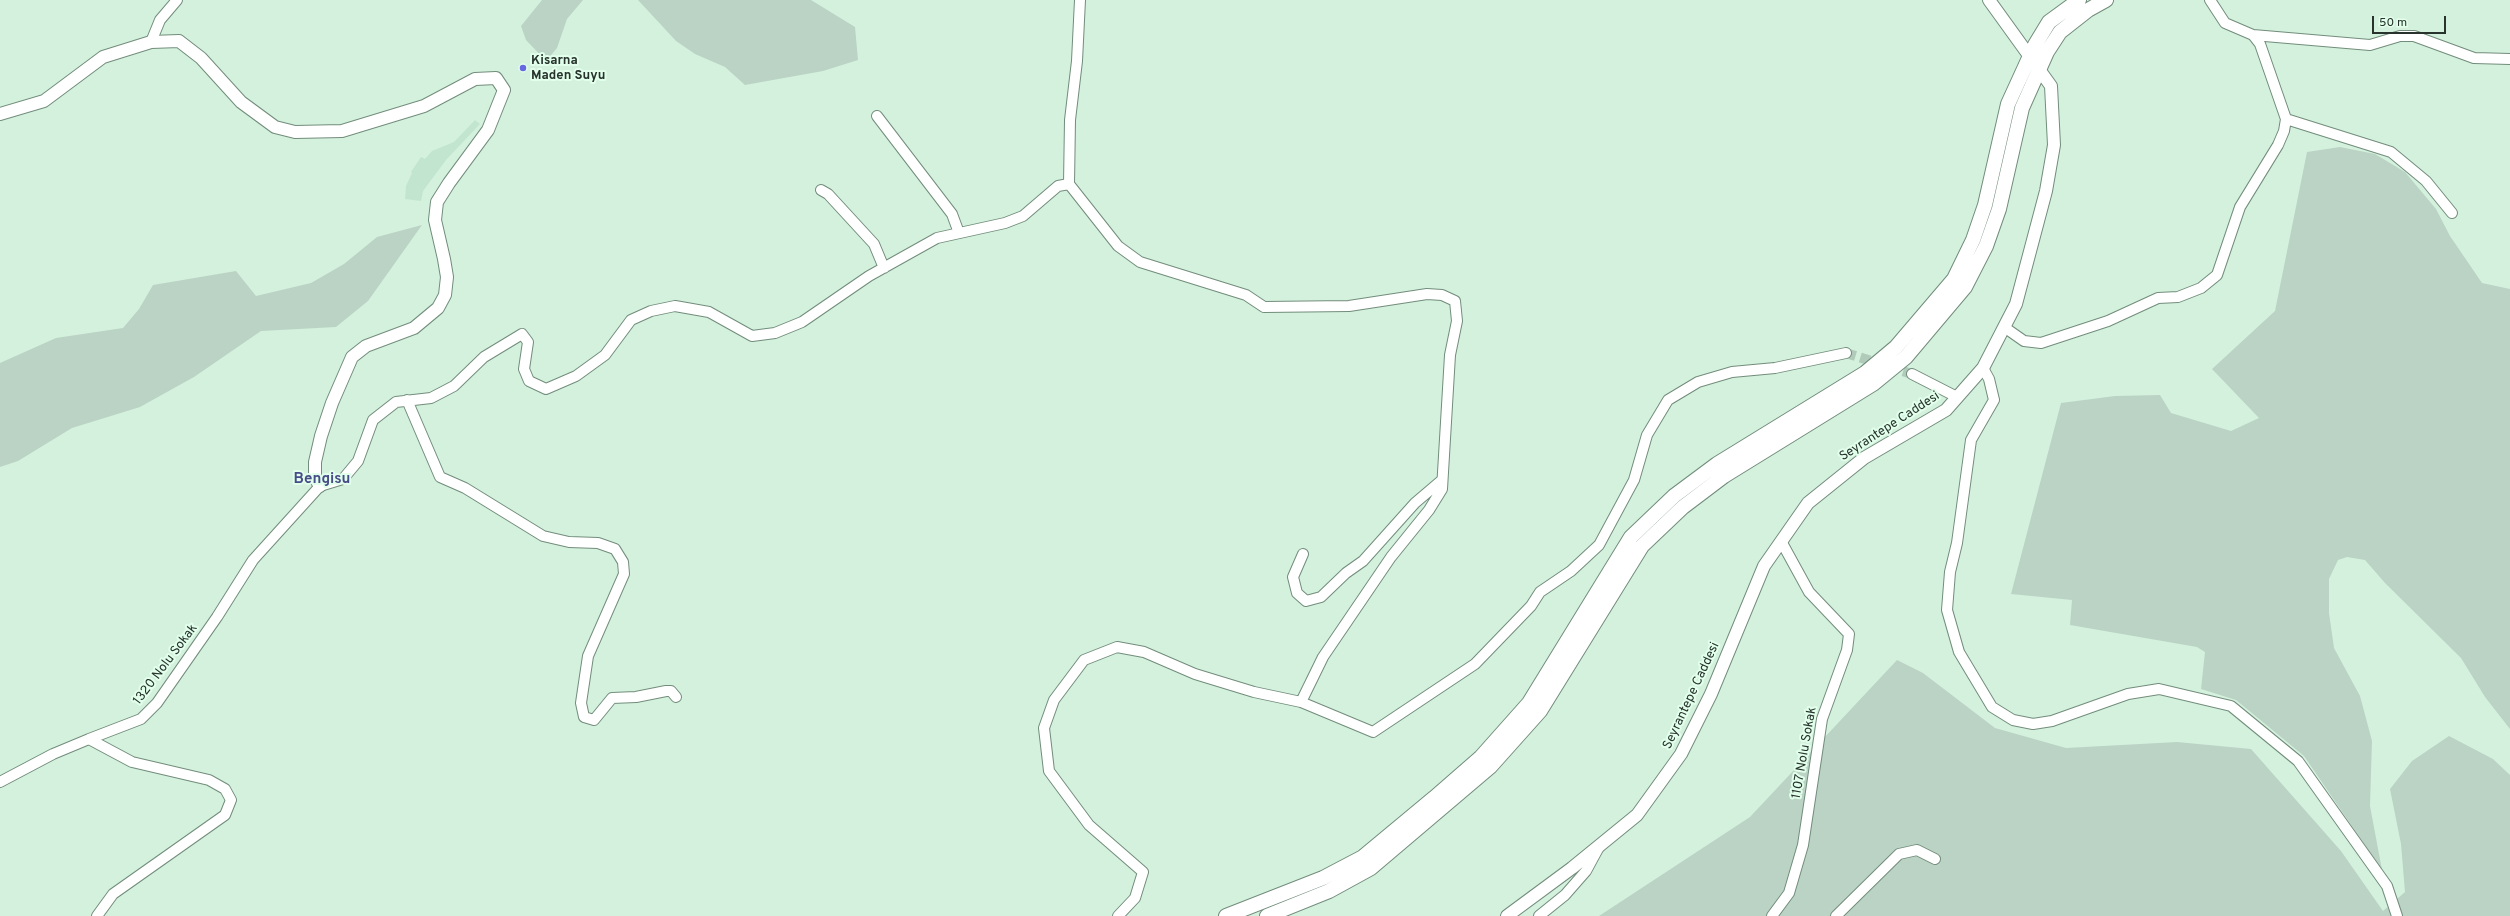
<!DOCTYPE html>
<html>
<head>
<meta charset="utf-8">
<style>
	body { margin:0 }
	#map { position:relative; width:2510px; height:916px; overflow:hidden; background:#d4f1de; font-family:Overpass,sans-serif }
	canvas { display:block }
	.scale { position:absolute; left:2372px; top:16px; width:74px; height:18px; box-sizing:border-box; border:2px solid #27332c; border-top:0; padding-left:5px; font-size:12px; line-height:14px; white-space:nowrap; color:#27332c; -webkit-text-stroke:3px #e1ffeb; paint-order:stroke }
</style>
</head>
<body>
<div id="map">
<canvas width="2510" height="916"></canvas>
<div class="scale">50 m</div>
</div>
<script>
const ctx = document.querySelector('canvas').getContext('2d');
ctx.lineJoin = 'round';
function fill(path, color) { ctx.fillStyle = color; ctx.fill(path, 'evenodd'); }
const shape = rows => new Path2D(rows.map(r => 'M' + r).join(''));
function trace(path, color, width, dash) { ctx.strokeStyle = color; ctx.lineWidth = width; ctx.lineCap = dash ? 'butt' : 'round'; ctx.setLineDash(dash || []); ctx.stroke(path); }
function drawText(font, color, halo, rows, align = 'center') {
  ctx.font = font + ' Overpass,sans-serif'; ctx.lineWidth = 4; ctx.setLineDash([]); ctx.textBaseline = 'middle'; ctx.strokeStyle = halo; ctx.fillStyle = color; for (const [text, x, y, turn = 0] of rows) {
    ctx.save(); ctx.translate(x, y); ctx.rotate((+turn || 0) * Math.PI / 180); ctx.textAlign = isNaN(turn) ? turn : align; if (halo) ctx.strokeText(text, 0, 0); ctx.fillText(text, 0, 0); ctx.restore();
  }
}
fill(shape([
	[475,120,480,124,446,160,423,191,421,201,405,199,406,186,412,173,411,172,421,157,425,159,432,151,454,142]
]), '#c2e5cf');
fill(shape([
	[542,0,583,0,567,19,557,48,546,61,526,40,521,26],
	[638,0,811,0,855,27,858,60,823,71,745,85,725,67,695,54,676,41],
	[2340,147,2375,154,2405,172,2436,209,2450,236,2482,283,2510,289,2510,729,2485,697,2461,658,2385,583,2365,560,2347,557,2338,560,2329,579,2329,613,2334,648,2360,696,2372,741,2370,806,2382,870,2304,756,2236,700,2201,689,2205,652,2197,647,2070,625,2072,600,2011,594,2061,403,2115,396,2160,395,2171,413,2231,431,2259,418,2212,369,2275,311,2307,152],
	[422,225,368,301,336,327,261,331,194,377,140,407,72,428,18,461,0,467,0,363,56,338,123,328,139,309,153,285,236,271,256,296,311,283,344,264,377,237],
	[1897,660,1923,673,1995,728,2066,748,2177,742,2251,749,2341,851,2383,911,2405,892,2401,844,2390,789,2412,761,2449,736,2493,759,2510,775,2510,916,1599,916,1750,817]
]), '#bbd3c4');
trace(shape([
	[1846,353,1912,374]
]), '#b1cbba', 10, [10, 5]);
const minor = shape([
	[2253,35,2370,45,2400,36,2414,36,2474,58,2510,59],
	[151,42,160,20,177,0],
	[877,116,952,214,959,233],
	[2286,119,2391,152,2426,181,2452,213],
	[1069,184,1070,120,1077,61,1080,0],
	[821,190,828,194,874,244,884,268],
	[2004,327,2024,341,2041,343,2108,321,2158,298,2178,297,2201,288,2217,275,2240,207,2278,145,2284,131,2286,119,2260,44,2253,35,2225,23,2210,0],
	[1983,368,1989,379,1994,400,1971,440,1957,543,1950,572,1947,610,1959,652,1992,707,2013,720,2033,724,2052,721,2128,694,2159,689,2231,706,2298,761,2387,886,2397,916],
	[1912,374,1957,397],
	[407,400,440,477,465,488,543,536,569,542,598,543,615,549,623,562,624,574,588,656,581,703,584,717,594,720,612,698,636,697,666,691,671,691,676,697],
	[1303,554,1293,577,1297,593,1306,601,1321,597,1346,573,1363,561,1415,503,1442,480],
	[0,782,53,754,89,739],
	[97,916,113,894,225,815,231,800,225,789,209,780,132,762,89,739,141,719,157,703,217,617,253,560,320,486,343,479,358,461,373,420,396,402,431,398,454,386,484,357,522,334,528,342,524,369,529,381,546,389,576,376,605,355,631,320,651,311,675,306,709,312,752,336,775,333,802,322,869,276,937,238,1005,223,1023,216,1058,186,1069,184,1118,246,1140,262,1246,295,1264,307,1349,306,1427,294,1442,295,1455,301,1457,321,1450,355,1442,489,1429,510,1391,557,1323,657,1301,702],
	[1118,916,1135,898,1143,872,1089,825,1049,771,1044,728,1054,700,1084,660,1117,647,1144,652,1195,674,1254,692,1301,702,1373,732,1475,664,1531,606,1540,592,1571,571,1599,545,1634,480,1647,435,1668,400,1698,382,1732,372,1775,368,1846,353],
	[1539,916,1565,895,1586,871,1599,847],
	[1772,916,1789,893,1803,845,1822,719,1847,650,1849,634,1809,592,1781,541],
	[1836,916,1899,854,1917,850,1935,859]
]);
const tertiary = shape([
	[0,114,44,101,103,57,151,42,179,41,201,58,241,102,275,127,295,132,342,131,424,106,475,79,496,78,504,90,488,130,449,183,437,202,435,220,444,259,447,277,445,295,438,308,414,328,366,346,352,357,332,403,321,436,315,462,315,478,320,486],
	[1507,916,1572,868,1637,815,1681,754,1711,694,1764,566,1808,503,1864,458,1946,410,1983,368,2016,304,2046,191,2054,145,2051,86,1989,0]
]);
const secondary = shape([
	[1226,916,1323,878,1363,857,1434,798,1481,757,1529,703,1631,537,1674,496,1717,464,1865,373,1896,347,1954,279,1973,240,1985,205,2008,104,2035,45,2049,22,2079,0],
	[1267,916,1329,891,1371,868,1490,767,1540,711,1642,546,1683,507,1724,476,1873,384,1906,357,1965,287,1986,246,1999,209,2022,108,2047,52,2060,32,2088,10,2106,0]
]);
trace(minor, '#728d7b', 12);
trace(tertiary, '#728d7b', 14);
trace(secondary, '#728d7b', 16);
trace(minor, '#fff', 10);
trace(tertiary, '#fff', 12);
trace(secondary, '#fff', 14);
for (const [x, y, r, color] of [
	[523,68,4,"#6768e1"]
]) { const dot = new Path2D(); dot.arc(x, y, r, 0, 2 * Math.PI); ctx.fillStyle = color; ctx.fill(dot); trace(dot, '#e1ffeb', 1.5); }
drawText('bold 13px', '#27332c', '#e1ffeb', [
	["Kisarna",531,61],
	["Maden Suyu",531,76]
], 'left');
drawText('13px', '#27332c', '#e1ffeb', [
	["Seyrantepe Caddesi",1890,427,-33],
	["1320 Nolu Sokak",166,665,-53],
	["Seyrantepe Caddesi",1692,696,-65],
	["1107 Nolu Sokak",1805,753,-80]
]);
drawText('bold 15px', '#484c89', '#e1ffeb', [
	["Bengisu",322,480]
]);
</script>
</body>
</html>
